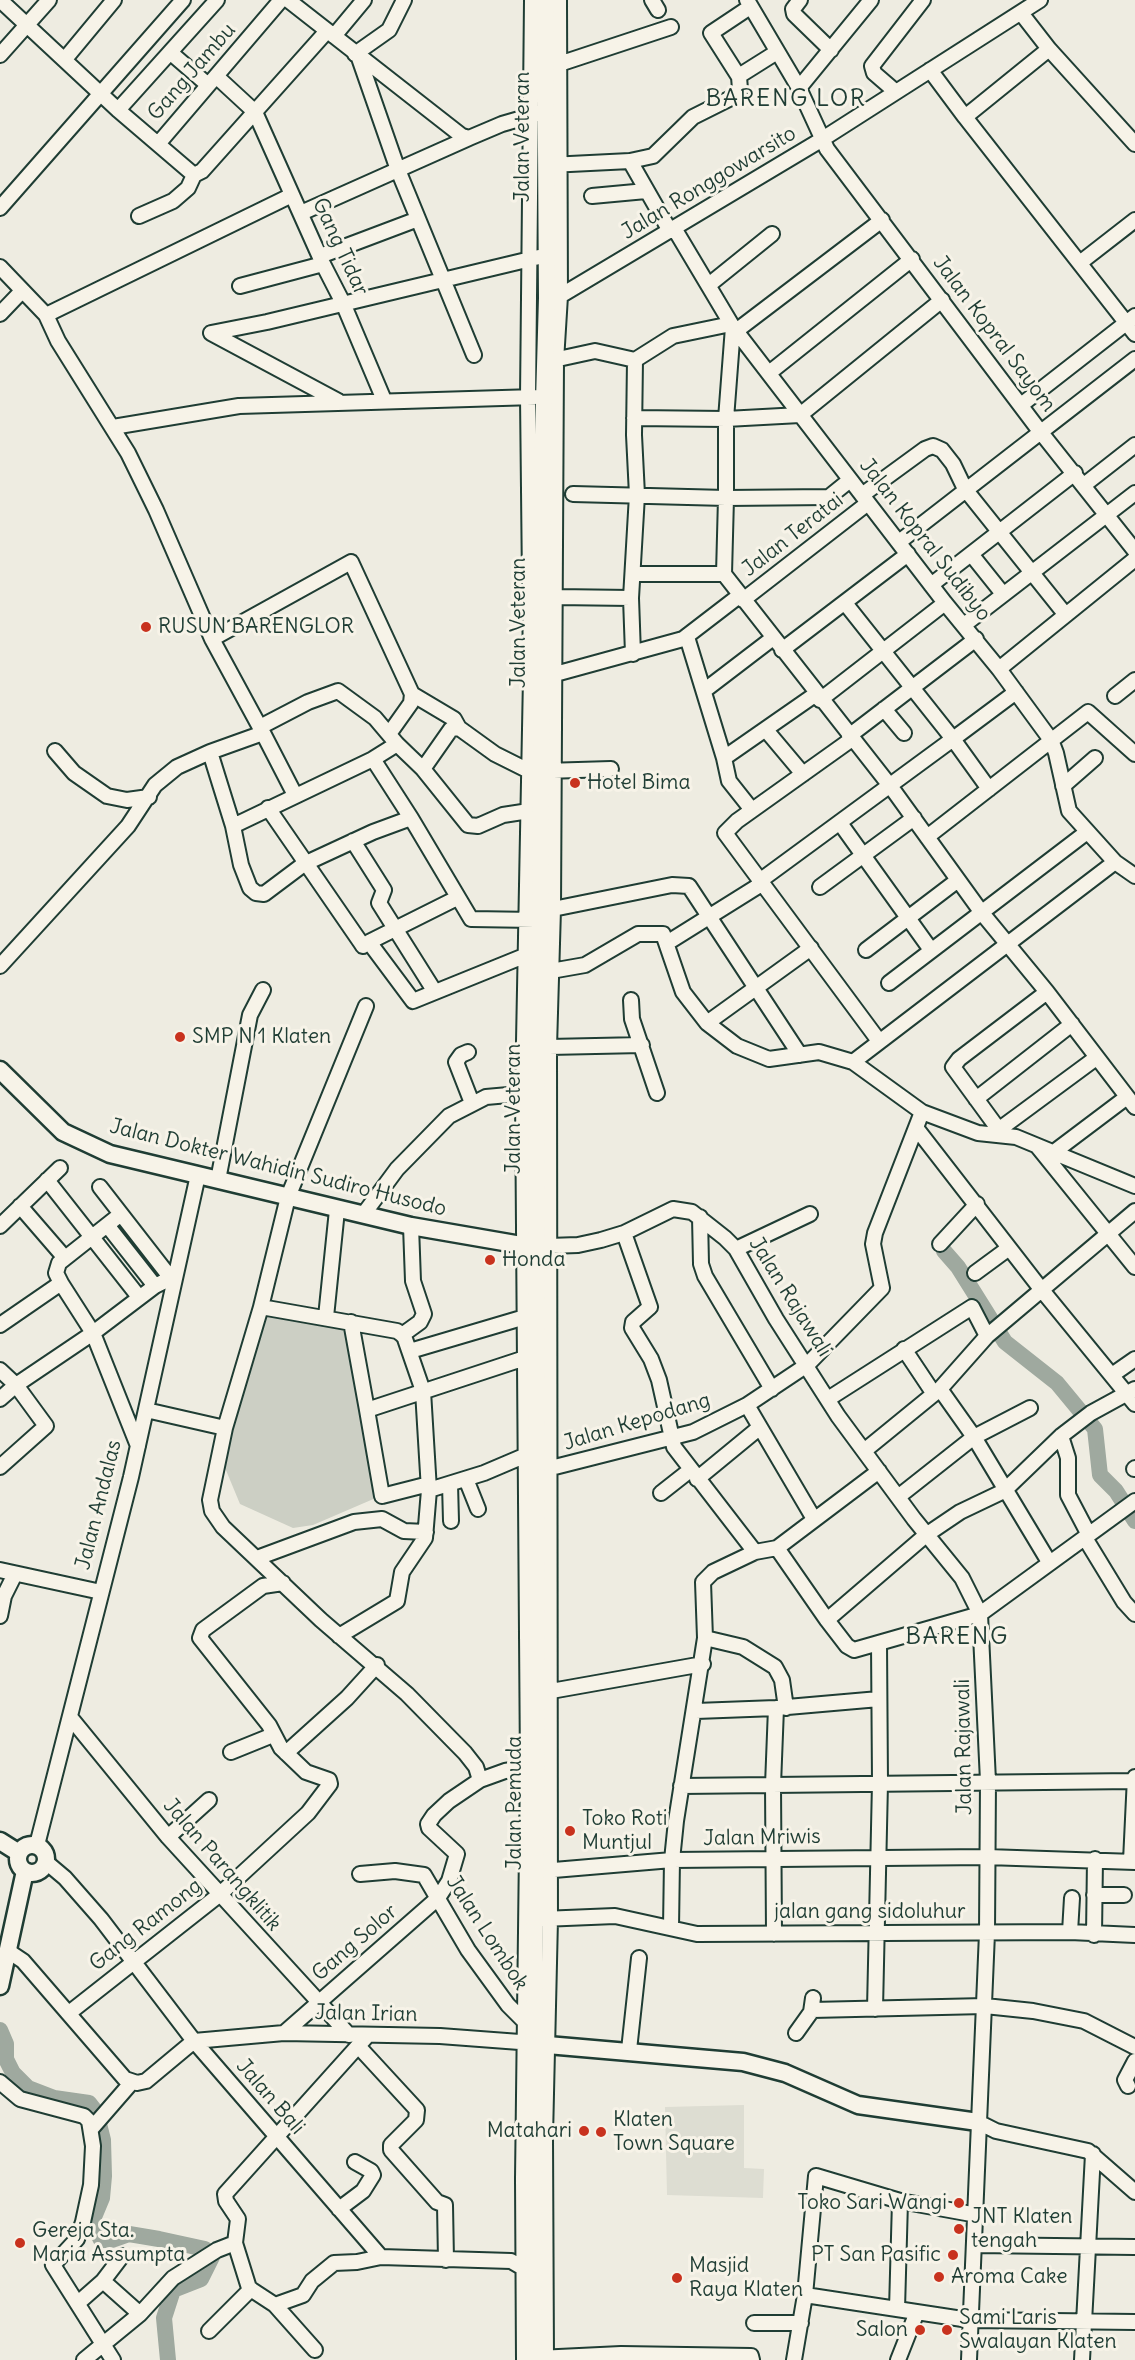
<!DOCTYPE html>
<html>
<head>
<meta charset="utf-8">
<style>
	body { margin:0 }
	canvas { display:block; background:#eeece1 }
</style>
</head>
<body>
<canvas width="1135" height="2360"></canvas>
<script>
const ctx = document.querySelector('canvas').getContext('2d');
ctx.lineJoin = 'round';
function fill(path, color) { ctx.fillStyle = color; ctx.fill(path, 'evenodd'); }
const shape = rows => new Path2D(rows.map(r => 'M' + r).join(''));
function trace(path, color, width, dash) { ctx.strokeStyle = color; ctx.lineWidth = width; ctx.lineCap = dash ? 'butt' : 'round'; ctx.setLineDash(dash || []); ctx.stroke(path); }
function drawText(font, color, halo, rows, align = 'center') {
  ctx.font = font + ' Delius,sans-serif'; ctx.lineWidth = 6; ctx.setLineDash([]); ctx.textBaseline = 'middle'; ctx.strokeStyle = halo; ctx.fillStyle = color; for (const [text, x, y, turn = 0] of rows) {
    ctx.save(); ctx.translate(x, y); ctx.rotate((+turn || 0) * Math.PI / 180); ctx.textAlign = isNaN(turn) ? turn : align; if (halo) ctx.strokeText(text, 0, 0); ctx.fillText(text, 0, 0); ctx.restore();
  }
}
fill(shape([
	[744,2105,744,2168,764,2169,763,2198,667,2195,665,2107]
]), '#ddddd2');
fill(shape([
	[263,1315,351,1323,385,1494,313,1525,293,1528,240,1504,223,1463]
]), '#cccfc4');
trace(shape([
	[944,1251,958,1267,1005,1342,1057,1383,1095,1429,1100,1475,1116,1491,1135,1521],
	[0,2030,6,2044,6,2059,13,2073,28,2088,54,2098,89,2103,96,2112,103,2140,104,2176,102,2198,92,2222,101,2240,112,2240,129,2234,159,2239,205,2249,212,2257,201,2279,173,2290,164,2318,168,2360]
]), '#9fa99f', 16);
const minor = shape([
	[0,0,118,110,194,175,202,171,327,31],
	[288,0,462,136,469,138,502,124,540,113],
	[652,0,658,10],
	[747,0,799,88,827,149,1039,430,1135,551],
	[800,0,793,9,794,14,831,50],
	[1021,13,1049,49],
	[334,36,364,0],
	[171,53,208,85],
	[355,54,389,30,404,0],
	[0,55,49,0],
	[359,58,398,170,474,355],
	[65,59,114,0],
	[550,67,671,27],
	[930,70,965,117,1049,49,1135,144],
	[216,76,255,112,323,264,343,303,384,400],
	[739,77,711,33,750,7],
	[799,88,871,0],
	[896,92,874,73,872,66,923,0],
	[118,110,217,0],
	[965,117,1135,334],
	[158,144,281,0],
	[630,161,670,231],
	[550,165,630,161,653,156,693,117,735,96,740,89,739,77,742,74,777,52],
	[592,196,646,191],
	[0,208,183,0],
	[301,213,469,138],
	[139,216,173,201,188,188,194,175],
	[674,228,733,327,945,603,999,669,1051,740,1056,753,1069,811,1115,862,1135,876],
	[320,256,418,219],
	[1081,262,1135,220],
	[0,267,46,315,58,341,128,453,156,510,212,639,263,733,210,752,233,826,241,865,250,888,256,893,264,894,304,864,373,832,411,818,471,919,535,920],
	[710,284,772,234],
	[240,286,323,264],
	[553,297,560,296,821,140,1040,0],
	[0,314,22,291],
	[46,315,292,195],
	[733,327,726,419,726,498,829,497,850,480],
	[736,331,882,220],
	[211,333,267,322,539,257],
	[211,333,338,401],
	[549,361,595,351,635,360],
	[769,373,912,259],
	[1021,405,1135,316],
	[634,418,726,419,800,415,942,300],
	[113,427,239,406,535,397],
	[1084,485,1135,445],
	[573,494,726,498,724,574,891,787,982,913,1047,992,1135,1107],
	[862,495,925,449,933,446,942,450,953,464,965,489,1065,614],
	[899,542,1135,359],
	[971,554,1003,594],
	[633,574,724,574],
	[931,585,1075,473],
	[556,597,631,598],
	[743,600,868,503],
	[845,603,953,739,1016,692],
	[964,625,1135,493],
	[687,637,724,758],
	[212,639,351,562,412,694,411,703,389,734],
	[782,650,908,554],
	[633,654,631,598,637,495,634,435,635,360,673,336,731,324],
	[999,669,1135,559],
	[548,676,683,639,739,596],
	[705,690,773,638],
	[412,694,454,719,459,728],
	[1115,696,1135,680],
	[820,700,945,603],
	[884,709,904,733],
	[260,727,308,702,338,691,375,718,397,744,423,769,468,825,478,826,503,815,529,811],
	[766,730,803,774],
	[263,733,295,795],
	[849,736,976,639],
	[852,739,737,821,725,833,879,1041],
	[55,751,74,773,107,796,127,800,149,797],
	[373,759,411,818],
	[423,769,451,729,459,728,495,754,529,771],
	[545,771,611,769],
	[1063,786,1095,758],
	[268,808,361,943,363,946,369,942,413,1001,534,952],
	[752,810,729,781,724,758,816,694],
	[840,823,931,950],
	[233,826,373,759,397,744],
	[927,837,1088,712,1135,754],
	[353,841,384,890,379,903,435,992],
	[1115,862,853,1062,922,1112,978,1133,1016,1137,1135,1186],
	[761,880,953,739,989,789],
	[820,887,914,818],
	[553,909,672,885,689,886,800,1055],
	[369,942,457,898],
	[667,943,763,883],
	[866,950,958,880],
	[0,966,128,826,155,785,177,767,210,752],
	[551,971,585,965,638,934,663,934,683,992,707,1023,737,1046,769,1059,819,1052,853,1062],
	[889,983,1087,832],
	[631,1000,632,1019,657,1093],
	[707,1023,811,948],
	[549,1047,642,1045],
	[468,1052,461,1055,456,1062,472,1103],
	[976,1099,1072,1024],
	[917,1129,1041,1289,1135,1404],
	[999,1130,953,1067,959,1059,1047,992],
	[993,1134,1096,1058],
	[1038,1147,1135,1267],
	[1054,1152,1127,1097],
	[47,1180,139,1297],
	[218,1180,250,1015,263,990],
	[100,1187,170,1277],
	[20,1206,65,1258],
	[363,1215,397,1169,449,1116,486,1097,531,1093],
	[700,1217,701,1264,705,1276,772,1389],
	[107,1225,155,1286],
	[0,1226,60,1168],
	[624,1233,650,1307,633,1322,632,1328,651,1359,659,1380,674,1447,755,1552],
	[940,1244,977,1204],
	[549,1246,578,1245,601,1240,624,1233,673,1209,692,1212,725,1238,736,1249,776,1319,838,1416,914,1519,962,1578,980,1614,988,1781,987,1933,969,2360],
	[736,1249,810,1214],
	[975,1273,1009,1248],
	[61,1283,56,1273,59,1263,121,1214],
	[261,1307,288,1197,366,1006],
	[326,1317,337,1210],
	[351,1322,367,1410,525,1358],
	[0,1325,61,1283,93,1333,138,1446],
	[402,1335,420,1322,424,1314,413,1281,411,1226],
	[987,1336,1135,1211],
	[904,1349,934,1394],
	[410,1351,525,1317],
	[0,1370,16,1385,93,1333,155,1286,175,1276],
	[1112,1375,1135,1359],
	[940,1389,974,1437,1049,1562],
	[0,1399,16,1385,46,1426,0,1467],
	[828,1399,972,1307,987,1336,940,1389,864,1451],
	[747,1405,814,1519],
	[146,1410,225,1428,261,1307,397,1331,404,1336,423,1391,429,1490,425,1538,402,1572,397,1601,339,1636],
	[367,1410,382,1496,429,1484],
	[225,1428,210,1500,212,1511,223,1527,321,1620,407,1694,465,1753,476,1767,480,1780],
	[1061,1436,1068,1458,1068,1495,1089,1535],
	[1134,1469,1135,1468],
	[539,1471,693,1432,747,1405,807,1365,882,1288,873,1244,875,1233,922,1112],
	[466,1479,478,1509],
	[697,1479,759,1428],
	[450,1484,451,1521],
	[429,1490,484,1473,524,1456],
	[661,1493,689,1471],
	[898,1497,974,1437,1030,1408],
	[1085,1538,1124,1602,1135,1614],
	[777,1548,827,1620,847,1646,854,1650,980,1614,1135,1501],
	[257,1558,354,1522,382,1519,404,1531,426,1532],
	[0,1570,101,1592],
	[0,1616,4,1596,15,1574],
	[827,1620,926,1535,960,1512,1004,1491,1061,1436,1091,1413,1135,1389],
	[705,1638,743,1647,775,1667,782,1680,786,1708],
	[540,1693,703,1664],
	[696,1711,776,1708,879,1699],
	[70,1717,168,1837,349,2035],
	[231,1752,273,1735],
	[286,1753,347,1698,377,1665],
	[681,1786,1135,1781],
	[168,1837,209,1800],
	[37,1845,131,1477,198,1175],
	[1131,1861,1135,1777],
	[46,1862,65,1878,101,1919,194,2041,381,2257,511,2261,523,2268,530,2267],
	[542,1871,672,1860,987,1857,1135,1862],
	[360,1874,395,1871,424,1875,468,1950,508,2005,525,2022],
	[1094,1895,1124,1895],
	[542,1919,615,1916,697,1934,1070,1932,1135,1935],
	[671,1928,672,1860,676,1821,705,1638,703,1582,713,1572,755,1552,777,1548,879,1471],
	[1070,1932,1072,1898],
	[774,1934,773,1785,776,1708],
	[1094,1935,1095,1859],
	[8,1951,23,1961,125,2079,137,2083,146,2081,194,2041],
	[875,2009,880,1783,879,1643],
	[812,2010,985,2006,1033,2011,1084,2021,1135,2047],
	[69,2013,219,1895,308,1813,330,1784,329,1780,306,1772,281,1748,269,1725,200,1638,203,1630,263,1586,283,1583],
	[284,2033,438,1898,449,1881,457,1854,429,1828,428,1824,434,1815,449,1801,480,1780,505,1771,536,1766],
	[796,2033,811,2012,813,1998],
	[194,2041,284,2033,440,2036,533,2043],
	[359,2047,417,2110,416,2120,391,2145,391,2150,437,2202,445,2205,446,2260],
	[629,2050,639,1958],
	[0,2082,20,2099,84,2116,89,2121,93,2146,91,2185,83,2222,77,2239,53,2265,113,2360],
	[1128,2086,1125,2080,1135,2061],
	[978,2122,996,2131,1088,2151,1135,2192],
	[92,2128,132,2082],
	[339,2209,363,2191,373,2175,371,2171,355,2162],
	[975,2245,1135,2247],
	[103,2281,122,2256],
	[805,2295,969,2320,1135,2322],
	[78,2303,103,2281,140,2314],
	[275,2305,303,2295,312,2281,334,2263,357,2262,381,2257],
	[897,2309,900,2201],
	[754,2323,801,2323],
	[209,2331,251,2289],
	[315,2350,275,2305,249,2288,235,2243,238,2219,226,2201,225,2194,367,2036],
	[538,2358,621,2354,751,2356,752,2360],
	[84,2360,140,2314,173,2278,217,2250,235,2243],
	[524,2360,523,2179,528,1766,523,1094,531,677,528,397,532,0],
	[546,2360,545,2137,550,1919,549,1047,553,909,556,361,560,296,559,0],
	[794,2360,805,2295,816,2176,900,2201,977,2215],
	[898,2360,917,2312],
	[1082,2360,1093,2154]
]);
const major = shape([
	[0,1070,63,1132,110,1154,411,1226,521,1245,549,1246],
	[0,1841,19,1853],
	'18 1859a14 14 0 1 1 28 0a14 14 0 1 1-28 0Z',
	[0,1986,25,1871],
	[536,2044,743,2062,785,2073,858,2105,978,2122],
	[534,2360,533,2137,537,1693,536,1093,540,919,543,435,547,298,545,0]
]);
trace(minor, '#1f3d34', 18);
trace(major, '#1f3d34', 21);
trace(minor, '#f7f3e8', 14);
trace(major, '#f7f3e8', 16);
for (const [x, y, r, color] of [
	[146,627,6,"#c8321e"],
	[575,783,6,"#c8321e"],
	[180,1037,6,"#c8321e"],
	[490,1260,6,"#c8321e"],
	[570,1831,6,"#c8321e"],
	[584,2131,6,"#c8321e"],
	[601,2132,6,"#c8321e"],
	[959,2203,6,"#c8321e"],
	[959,2229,6,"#c8321e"],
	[20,2243,6,"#c8321e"],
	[953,2255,6,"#c8321e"],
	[939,2277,6,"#c8321e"],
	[677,2278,6,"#c8321e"],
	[920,2330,6,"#c8321e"],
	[947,2330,6,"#c8321e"]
]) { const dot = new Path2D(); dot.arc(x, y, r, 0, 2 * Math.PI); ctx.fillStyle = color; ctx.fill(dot); trace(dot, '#f7f3e8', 2); }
drawText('21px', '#1f3d34', '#f7f3e8', [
	["Gang Jambu",192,72,-49],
	["Jalan Veteran",523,137,-90],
	["Jalan Ronggowarsito",709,183,-31],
	["Gang Tidar",340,247,65],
	["Jalan Kopral Sayom",994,334,53],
	["Jalan Teratai",793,535,-38],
	["Jalan Kopral Sudibyo",925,540,52],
	["Jalan Veteran",519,623,-90],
	["Jalan Veteran",514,1109,-90],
	["Jalan Dokter Wahidin Sudiro Husodo",278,1168,14],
	["Jalan Rajawali",790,1297,58],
	["Jalan Kepodang",637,1422,-17],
	["Jalan Andalas",99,1505,-76],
	["Jalan Rajawali",964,1747,-91],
	["Jalan Pemuda",515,1803,-90],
	["Jalan Mriwis",762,1838,-1],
	["Jalan Parangklitik",222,1865,49],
	["jalan gang sidoluhur",870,1912],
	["Gang Ramong",146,1925,-38],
	["Jalan Lombok",487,1933,57],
	["Gang Solor",355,1943,-41],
	["Jalan Irian",366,2014,1],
	["Jalan Bali",270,2097,49]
]);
drawText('21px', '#1f3d34', '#f7f3e8', [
	["RUSUN BARENGLOR",158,627],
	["Hotel Bima",587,783],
	["SMP N 1 Klaten",192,1037],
	["Honda",502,1260],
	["Toko Roti",582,1819],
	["Muntjul",582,1843],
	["Klaten",613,2120],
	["Town Square",613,2144],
	["Matahari",572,2131,"right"],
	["Toko Sari Wangi",947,2203,"right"],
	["JNT Klaten",971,2217],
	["tengah",971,2241],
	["Gereja Sta.",32,2231],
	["Maria Assumpta",32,2255],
	["PT San Pasific",941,2255,"right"],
	["Masjid",689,2266],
	["Raya Klaten",689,2290],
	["Aroma Cake",951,2277],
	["Sami Laris",959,2318],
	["Swalayan Klaten",959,2342],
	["Salon",908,2330,"right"]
], 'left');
ctx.letterSpacing = '1.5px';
drawText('24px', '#1f3d34', '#f7f3e8', [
	["BARENG LOR",786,99],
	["BARENG",957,1637]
]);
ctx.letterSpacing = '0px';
</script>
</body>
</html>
